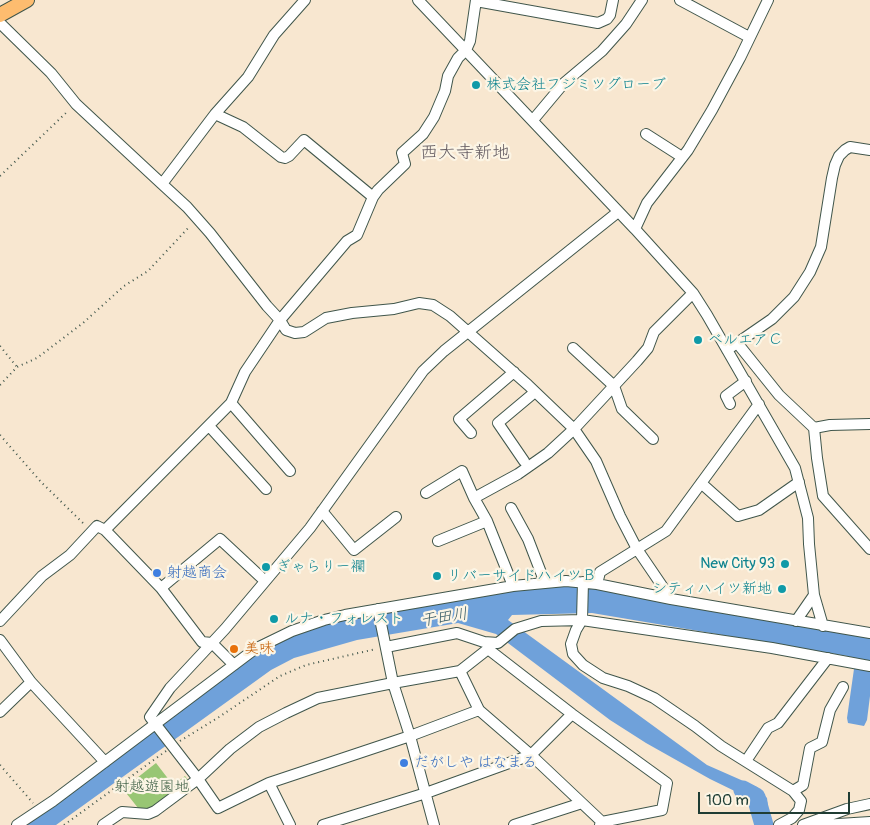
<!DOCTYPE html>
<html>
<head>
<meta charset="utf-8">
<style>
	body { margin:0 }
	#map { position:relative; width:870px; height:825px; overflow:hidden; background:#f8e7d0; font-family:Pangolin,sans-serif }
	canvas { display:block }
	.scale { position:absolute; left:698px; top:792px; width:152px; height:22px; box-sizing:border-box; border:2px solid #1f3d34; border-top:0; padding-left:6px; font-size:15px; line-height:18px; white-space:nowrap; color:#1f3d34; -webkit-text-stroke:4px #fcf5e5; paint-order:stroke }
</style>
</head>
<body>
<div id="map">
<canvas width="870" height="825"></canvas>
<div class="scale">100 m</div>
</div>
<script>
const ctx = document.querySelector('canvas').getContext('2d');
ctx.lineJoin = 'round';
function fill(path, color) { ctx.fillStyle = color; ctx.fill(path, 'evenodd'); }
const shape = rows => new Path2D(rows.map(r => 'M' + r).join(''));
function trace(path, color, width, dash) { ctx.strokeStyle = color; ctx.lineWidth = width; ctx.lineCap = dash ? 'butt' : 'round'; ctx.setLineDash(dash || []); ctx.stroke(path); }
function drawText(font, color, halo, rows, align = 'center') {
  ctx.font = font + ' Pangolin,"Klee One",sans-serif'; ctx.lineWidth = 4.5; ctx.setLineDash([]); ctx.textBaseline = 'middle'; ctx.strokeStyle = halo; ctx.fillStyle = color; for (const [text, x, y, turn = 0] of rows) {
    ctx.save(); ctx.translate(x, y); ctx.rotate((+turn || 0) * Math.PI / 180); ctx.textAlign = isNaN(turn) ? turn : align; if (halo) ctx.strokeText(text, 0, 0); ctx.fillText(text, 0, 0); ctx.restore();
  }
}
fill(shape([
	[156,763,173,785,185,776,188,780,150,810,138,808,123,789]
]), '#98c674');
fill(shape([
	[577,584,870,636,870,696,867,720,864,726,848,723,847,718,854,669,851,660,847,656,592,613,512,615,508,620,707,765,757,787,767,798,768,806,753,810,749,798,710,779,646,743,610,720,496,634,458,623,357,640,294,658,271,670,56,825,26,825,234,669,274,642,321,623,538,587]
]), '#6fa1da');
trace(shape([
	[743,790,756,797,764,825]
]), '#6fa1da', 19);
const minor = shape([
	[418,0,635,229,693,293,707,315,795,468,808,518,809,544,814,595,823,626],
	[680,0,749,37],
	[476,1,598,23,607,19,610,15,613,0],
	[0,23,51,73,76,104,162,184],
	[215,114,243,127,281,157,285,158,289,156,304,140,373,197,378,190,405,164,402,153,423,134,434,117,445,91,448,76,458,58,466,50,470,41,476,0],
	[533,120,564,83,602,51,626,24,642,0],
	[646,134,682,157],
	[373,197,357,235,347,241,280,320,286,330,295,333,304,332,326,318,352,313,394,309,419,303,433,305,450,316,528,385,574,429,596,461,620,516,637,549,671,599],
	[635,229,647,203,688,150,712,110,740,58,768,0],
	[738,344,779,395,814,428,830,425,870,424],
	[573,348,614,386,622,409,653,439],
	[727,350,772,319,794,297,810,272,821,247,832,178,835,165,839,156,845,150,850,147,870,150],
	[231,403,290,471],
	[730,404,726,396,746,381],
	[209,426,266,489],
	[814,428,817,458,823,496,870,549],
	[471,433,459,419,514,372],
	[524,461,498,423,535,392],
	[701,483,738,516,759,510,799,482],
	[426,493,462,471,474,498],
	[511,508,528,539,545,583],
	[322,511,354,550,396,517],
	[105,530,161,588,202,642,212,643,234,665],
	[438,541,487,521],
	[583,582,582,620,576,630,571,644,573,654,583,665,603,678,628,686,654,698,695,726,721,746,793,791,801,801,799,810,792,818,779,825],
	[597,584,600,572,666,531,759,404],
	[513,586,487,521,474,498,518,474,548,453,574,429,637,361,648,348,654,332,693,293],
	[161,588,220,539,265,581],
	[0,621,42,576,70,555,97,526,105,530,231,403,245,372,280,320,267,306,210,233,187,207,162,184,215,114,248,77,274,35,305,0],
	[796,621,814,595],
	[0,640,31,682,105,762],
	[386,647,457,633,484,642,498,643,515,629,541,621,582,620,772,648,870,666],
	[460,671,479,710,531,755,602,822],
	[479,710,410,736,269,783,218,808,198,779,150,717,170,688,225,629,310,528,423,371,444,351,618,212],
	[0,712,31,682],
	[746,761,768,728,778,723,828,658],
	[269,783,290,825],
	[793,791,803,785,810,748,822,742,830,710,843,687],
	[17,825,53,801,255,649,292,631,324,620,345,615,513,586,566,581,597,584,671,599,870,633],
	[103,825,122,812,148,814,155,811,198,779,230,749,259,727,286,713,318,698,393,683,378,609],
	[323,825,426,793,531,755,572,714],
	[434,825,410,736,393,683,460,671,488,649,572,714,667,783,662,810,602,822,600,825],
	[514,825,582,803],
	[803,825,847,809,870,804],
	[823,825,870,822]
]);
const major = shape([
	[0,15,27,0]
]);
trace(minor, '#40564b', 12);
trace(major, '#40564b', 16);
trace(shape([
	[0,176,68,111],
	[0,346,17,367],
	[0,385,17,367,37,358,83,323,124,286,148,271,190,226],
	[0,435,41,482,84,524],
	[180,741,219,717,280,676,306,665,376,649],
	[0,765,33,803],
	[64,825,166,751]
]), '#40564b', 2, [1, 4]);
trace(minor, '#fff', 10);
trace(major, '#fdbc6f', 14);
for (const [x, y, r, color] of [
	[476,85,5,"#0f9aa8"],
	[698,340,5,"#0f9aa8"],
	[785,564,5,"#0f9aa8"],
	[266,567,5,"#0f9aa8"],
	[157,573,5,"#3f7fe0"],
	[437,576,5,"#0f9aa8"],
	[782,589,5,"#0f9aa8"],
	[274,619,5,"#0f9aa8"],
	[234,649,5,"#e8710a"],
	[404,763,5,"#3f7fe0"]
]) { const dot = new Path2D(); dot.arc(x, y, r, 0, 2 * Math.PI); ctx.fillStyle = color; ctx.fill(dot); trace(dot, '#fcf5e5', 2); }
drawText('15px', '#0d838f', '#fcf5e5', [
	["株式会社フジミツグローブ",486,85],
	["ベルエアＣ",708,340],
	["New City 93",775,564,"right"],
	["ぎゃらりー襴",276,567],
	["リバーサイドハイツＢ",447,576],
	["シティハイツ新地",772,589,"right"],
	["ルナ・フォレスト",284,619]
], 'left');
drawText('15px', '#366cbe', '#fcf5e5', [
	["射越商会",167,573],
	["だがしや はなまる",414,763]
], 'left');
drawText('15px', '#c56008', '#fcf5e5', [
	["美味",244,649]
], 'left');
drawText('15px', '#3d5f44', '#fcf5e5', [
	["射越遊園地",152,787]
]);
drawText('italic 16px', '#375b66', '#fcf5e5', [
	["干田川",444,618,-9]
]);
drawText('18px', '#645c62', '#fcf5e5', [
	["西大寺新地",465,153]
]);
</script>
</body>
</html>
